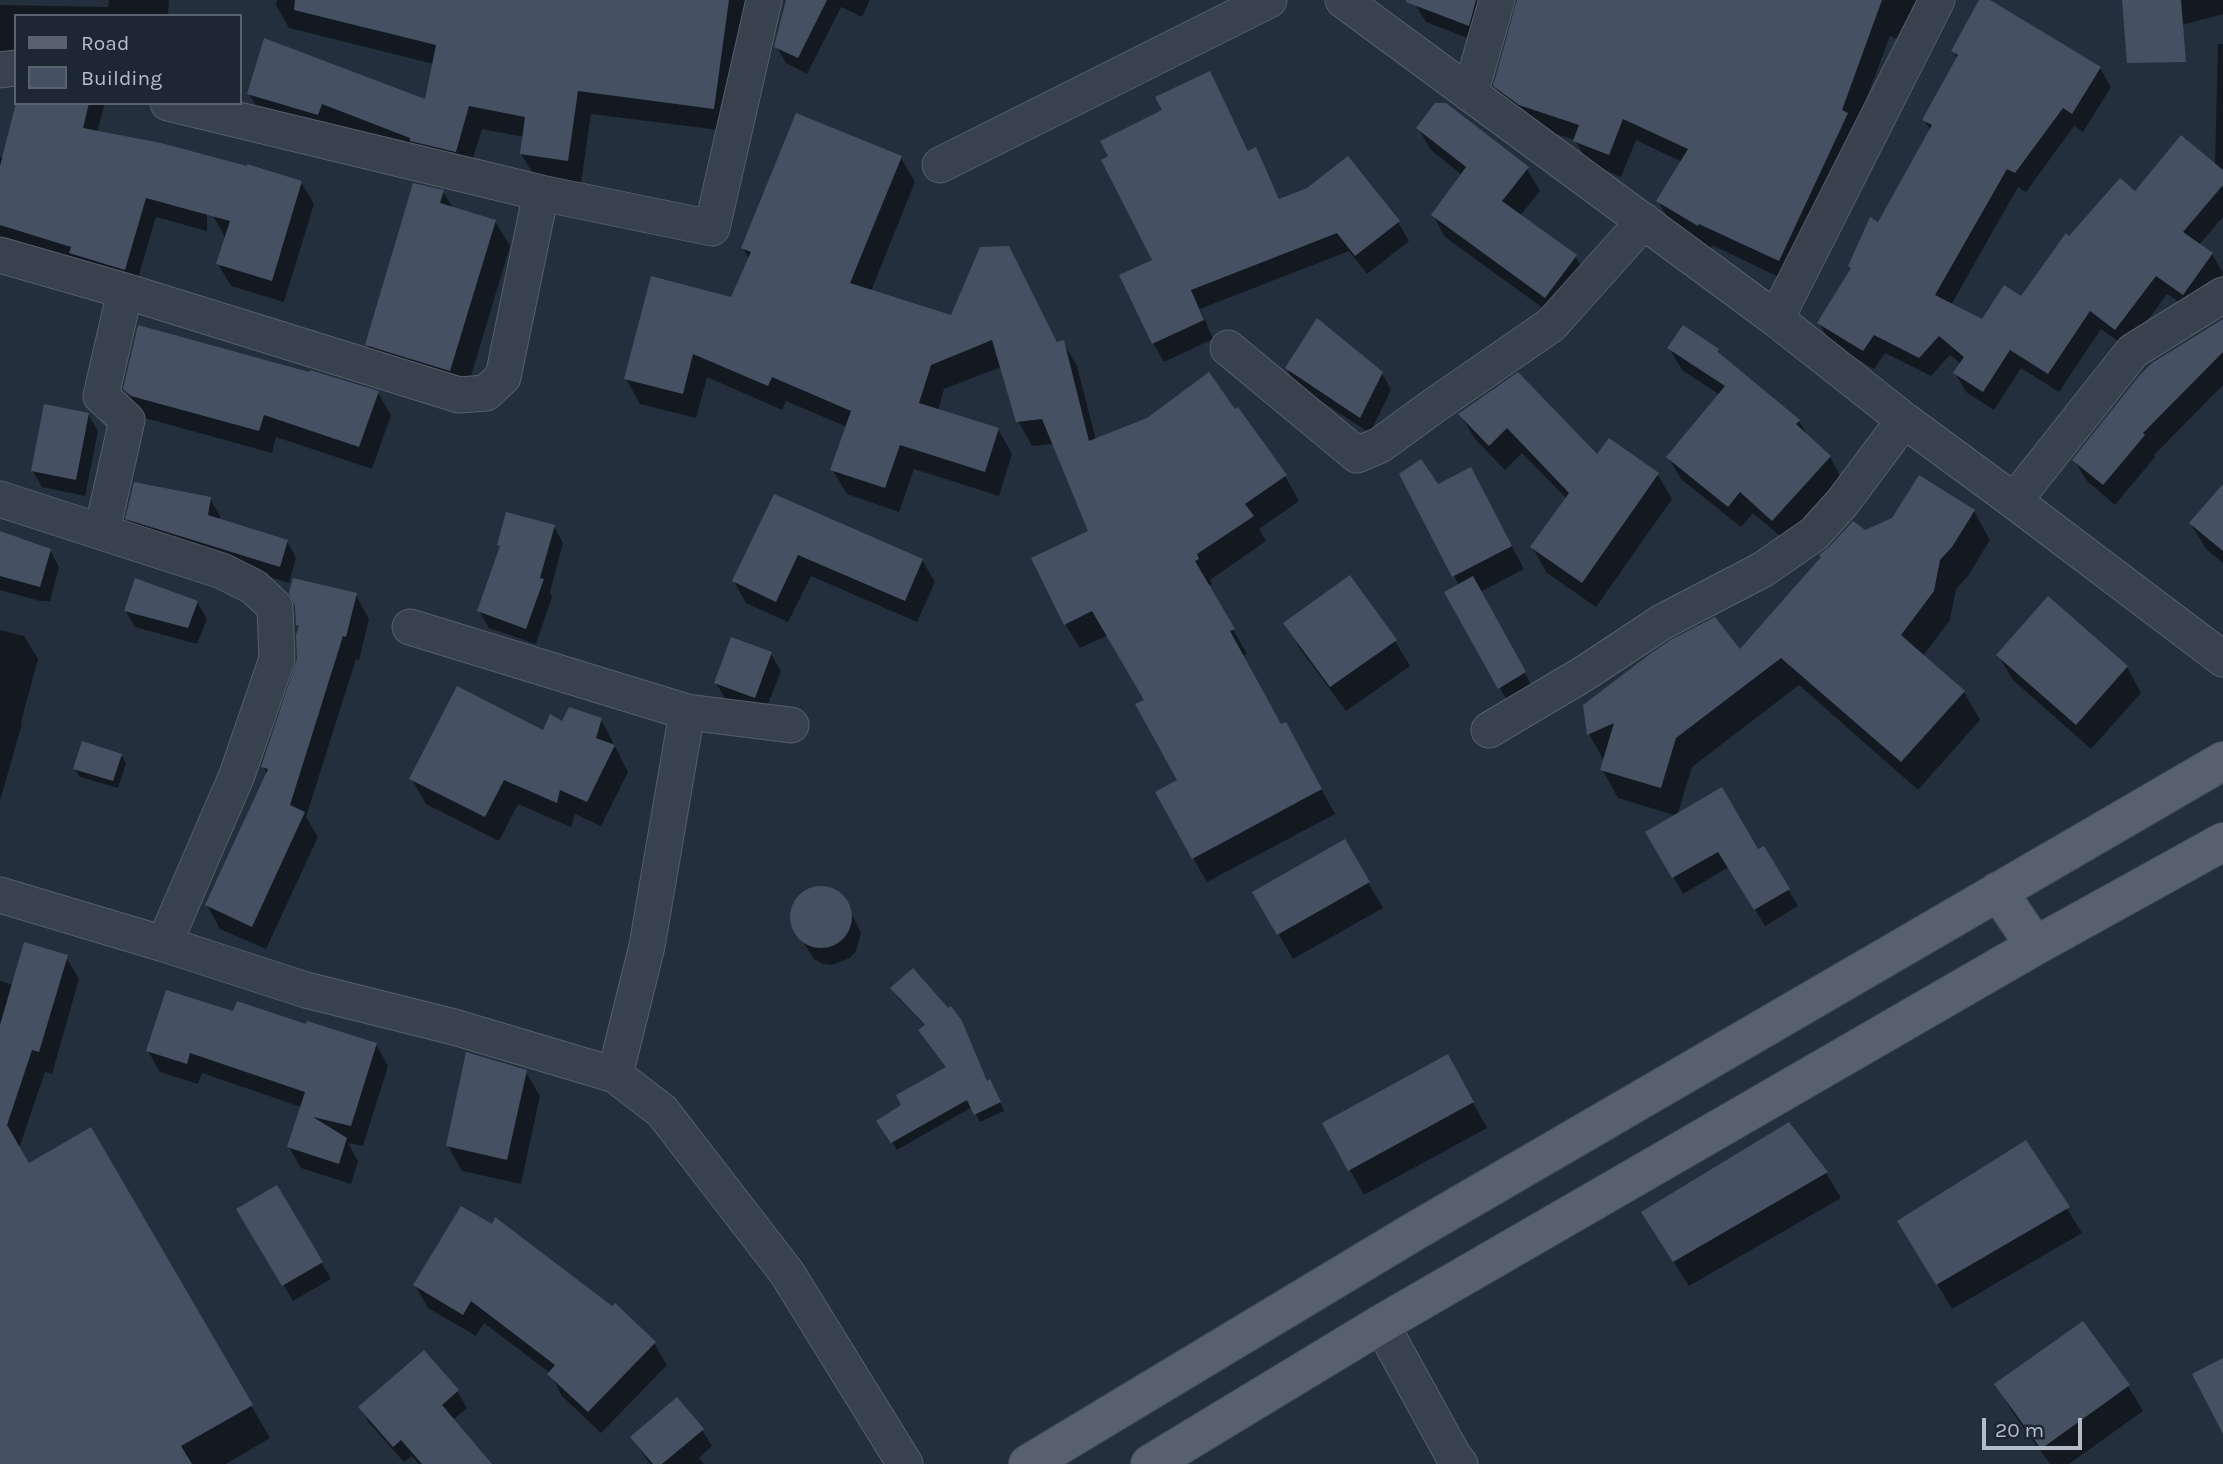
<!DOCTYPE html>
<html>
<head>
<meta charset="utf-8">
<style>
	body { margin:0 }
	#map { position:relative; width:2223px; height:1464px; overflow:hidden; background:#242f3e; font-family:Karla,sans-serif }
	canvas { display:block }
	.legend { position:absolute; left:14px; top:14px; width:228px; height:91px; box-sizing:border-box; background:#1d2633; border:2px solid #59626f; margin:0; padding:9px 12px; list-style:none; font-size:21px; color:#b4bcc9 }
	.legend li { display:flex; align-items:center; gap:14px; height:35px }
	.legend b { width:35px; border:2px solid #59626f }
	.scale { position:absolute; left:1982px; top:1418px; width:100px; height:32px; box-sizing:border-box; border:4px solid #b4bcc9; border-top:0; padding-left:9px; font-size:21px; line-height:24px; white-space:nowrap; color:#b4bcc9; -webkit-text-stroke:5px #1d2633; paint-order:stroke }
</style>
</head>
<body>
<div id="map">
<canvas width="2223" height="1464"></canvas>
<ul class="legend">
<li><b style="height:9px;background:#56606e"></b>Road</li>
<li><b style="height:19px;background:#455162"></b>Building</li>
</ul>
<div class="scale">20 m</div>
</div>
<script>
const ctx = document.querySelector('canvas').getContext('2d');
ctx.lineJoin = 'round';
function fill(path, color) { ctx.fillStyle = color; ctx.fill(path, 'evenodd'); }
const shape = rows => new Path2D(rows.map(r => 'M' + r).join(''));
function trace(path, color, width, dash) { ctx.strokeStyle = color; ctx.lineWidth = width; ctx.lineCap = dash ? 'butt' : 'round'; ctx.setLineDash(dash || []); ctx.stroke(path); }
fill(shape([
	[109,0,169,0,168,16,16,16,16,59,0,59,0,5,108,7],
	[277,0,751,0,727,131,591,114,581,183,535,177,521,154,524,137,482,129,468,174,263,117,249,94,426,102,434,64,289,28,276,5],
	[788,0,870,0,862,17,841,7,807,74,786,63,776,46],
	[1419,0,1477,0,1486,15,1478,42,1426,22,1416,6],
	[1528,0,1921,0,1903,42,1890,36,1855,129,1791,283,1712,245,1711,248,1671,224,1658,201,1682,162,1636,140,1621,177,1588,163,1575,140,1534,127,1508,108,1495,86],
	[1981,0,1986,0,2100,68,2111,87,2083,132,2074,126,2026,192,2018,187,1951,305,1982,321,2021,298,2069,238,2135,193,2215,166,2218,44,2223,44,2223,217,2199,245,2212,254,2223,273,2195,313,2167,294,2127,348,2101,329,2059,392,2021,368,1994,410,1966,392,1955,373,1961,364,1950,355,1931,376,1885,353,1874,369,1830,342,1819,323,1879,225,1931,131,1924,120,1958,59,1953,51],
	[2124,0,2223,0,2223,14,2137,37],
	[1210,73,1249,152,1255,150,1280,200,1398,222,1409,241,1367,274,1349,251,1200,309,1213,339,1164,362,1153,343,1154,261,1164,111],
	[18,103,105,103,97,132,207,174,207,231,156,217,135,288,0,240,0,157,4,158],
	[1418,128,1527,169,1540,191,1520,216,1575,256,1588,278,1558,319,1445,237,1433,215,1462,175,1431,150],
	[901,158,915,182,871,291,952,317,1022,273,1058,343,1063,342,1077,366,1096,440,1285,476,1299,501,1259,529,1266,541,1210,580,1212,584,1208,586,1247,654,1243,656,1281,726,1299,749,1335,814,1207,882,1193,858,1179,781,1146,700,1108,635,1080,648,1065,624,1090,532,1054,444,1032,446,1018,421,1001,367,944,389,938,411,998,429,1012,454,999,496,914,469,899,512,847,494,832,469,847,427,786,401,782,410,707,377,696,418,640,404,626,379,732,300,750,260,743,248],
	[301,182,314,204,284,302,231,286,218,264,226,239,213,216],
	[443,192,453,208,495,221,510,246,465,396,381,370,366,344],
	[2223,321,2223,385,2154,455,2155,457,2115,505,2087,481,2074,460],
	[1669,348,1718,350,1722,358,1799,421,1809,438,1830,457,1842,479,1786,541,1753,513,1741,527,1681,479,1668,457,1720,395,1682,370],
	[1287,369,1382,373,1391,390,1370,433,1296,385],
	[1518,374,1598,457,1657,474,1672,499,1596,607,1547,573,1532,547,1567,499,1522,453,1505,470,1475,439,1460,414],
	[125,389,378,393,391,415,372,469,276,437,272,453,145,418,139,412],
	[88,414,98,431,85,496,42,487,32,470],
	[1437,486,1483,492,1524,569,1480,592,1534,690,1509,704,1446,593,1459,585,1454,576],
	[2223,487,2223,563,2206,549,2191,524],
	[775,496,922,560,935,582,917,622,811,576,788,622,746,603,734,581],
	[210,499,220,516,219,520,287,541,296,558,289,583,137,535,127,518],
	[1974,511,1990,540,1968,576,1956,589,1950,620,1923,656,1964,692,1980,720,1918,790,1799,685,1692,767,1677,816,1758,851,1763,848,1798,906,1765,926,1729,867,1683,894,1648,832,1677,816,1618,798,1602,769,1604,761,1589,734,1740,652,1864,532],
	[554,527,563,543,550,592,552,597,536,644,489,628,479,611,501,549,499,545],
	[0,531,50,550,59,567,50,601,40,601,0,590],
	[356,595,369,619,359,660,356,659,306,817,318,837,266,949,220,929,207,905,268,775,263,767,299,659,300,629,298,625],
	[2048,599,2127,667,2141,693,2091,749,2013,680,1998,655],
	[197,602,207,619,197,644,135,627,125,610],
	[1286,623,1395,641,1410,666,1346,711,1300,649],
	[0,630,24,636,38,659,21,722,22,724,0,801],
	[771,654,781,671,764,714,726,700,716,683],
	[601,719,628,772,601,826,575,814,571,827,518,804,499,841,426,804,411,778,563,724],
	[121,755,126,763,118,788,80,777,75,769],
	[1344,841,1383,908,1293,959,1254,892],
	[818,888,828,889,844,898,861,933,856,951,850,958,832,965,823,964,814,959,792,925,794,905,800,896,808,891],
	[66,957,79,979,52,1074,45,1072,17,1154,29,1165,91,1130,270,1438,226,1464,0,1464,0,981,13,985],
	[892,988,994,1089,1004,1111,980,1122,972,1107,897,1150,879,1121,903,1106,948,1068,926,1027,897,996],
	[235,1013,307,1027,376,1044,388,1066,363,1146,348,1143,358,1161,351,1184,301,1168,289,1147,301,1107,202,1073,198,1084,160,1072,148,1051],
	[1447,1056,1487,1128,1364,1195,1324,1124],
	[525,1071,540,1096,521,1184,462,1171,448,1146],
	[2026,1142,2082,1233,1952,1309,1900,1221],
	[1826,1173,1841,1198,1689,1286,1658,1237],
	[277,1187,331,1279,293,1301,239,1210],
	[415,1285,654,1343,667,1365,601,1433,562,1396,550,1373,484,1323,476,1336,428,1308],
	[1997,1385,2128,1386,2143,1411,2069,1464,2050,1464,2011,1410],
	[457,1391,467,1408,453,1420,490,1464,419,1464,412,1456,404,1462,370,1424,360,1407],
	[702,1430,712,1446,699,1458,704,1464,650,1464,632,1438]
]), '#0007');
fill(shape([
	[295,0,729,0,714,109,578,91,568,161,520,154,525,117,469,106,456,152,410,141,410,138,322,104,318,115,247,94,264,38,425,99,436,45,294,10],
	[786,0,827,0,798,58,774,47],
	[1406,0,1476,0,1469,26,1406,2],
	[1517,0,1882,0,1842,110,1848,113,1779,261,1699,224,1698,226,1656,201,1688,149,1623,119,1609,155,1573,141,1579,125,1519,105,1493,86],
	[1979,0,1990,0,2101,67,2072,114,2063,108,2015,173,2007,169,1935,295,1982,319,2004,285,2021,296,2066,233,2069,236,2120,178,2135,191,2181,135,2223,170,2223,185,2183,232,2213,253,2183,295,2156,276,2115,330,2090,311,2048,374,2010,350,1983,392,1953,373,1964,357,1939,336,1919,358,1874,335,1863,351,1817,323,1851,268,1848,266,1870,217,1878,222,1932,125,1922,120,1958,55,1951,51],
	[2122,0,2181,0,2186,62,2127,63],
	[1210,71,1248,151,1256,147,1279,199,1307,188,1348,156,1400,221,1355,256,1337,233,1191,290,1204,320,1152,344,1119,275,1152,260,1101,160,1108,156,1100,141,1162,110,1155,97],
	[16,103,89,103,83,128,161,143,247,166,247,164,302,181,272,281,216,264,230,221,146,198,125,270,69,253,71,247,0,225,0,166],
	[1435,103,1446,103,1529,167,1502,201,1577,255,1545,298,1431,215,1466,167,1416,128],
	[796,113,902,156,850,283,951,315,980,247,1009,246,1057,342,1064,340,1089,441,1147,418,1209,372,1235,409,1238,407,1287,475,1245,504,1254,516,1197,554,1199,559,1195,561,1235,629,1230,631,1281,724,1286,722,1322,789,1192,859,1155,792,1177,780,1135,704,1144,700,1092,611,1064,625,1031,558,1088,531,1042,419,1016,422,992,340,931,365,919,403,999,428,985,472,900,445,885,488,830,470,851,411,772,377,768,386,693,354,683,394,624,379,651,276,731,297,751,252,741,248],
	[413,183,444,190,440,203,496,220,450,371,365,345],
	[1317,318,1383,372,1360,418,1285,368],
	[2223,319,2223,352,2143,433,2145,435,2103,485,2072,460,2139,376,2152,363],
	[138,325,309,372,310,370,379,391,359,447,264,415,259,431,131,396,123,389],
	[1683,325,1719,349,1718,352,1800,420,1796,424,1831,456,1772,521,1740,492,1728,507,1666,457,1725,386,1667,348],
	[1518,372,1597,454,1609,438,1659,473,1582,583,1530,547,1569,493,1507,428,1489,446,1458,414],
	[44,404,89,413,76,480,31,471],
	[1421,459,1438,484,1471,467,1512,546,1452,577,1399,474],
	[1919,475,1975,510,1952,547,1940,560,1934,591,1901,635,1965,691,1901,762,1781,658,1676,738,1661,788,1600,770,1614,723,1587,735,1583,705,1650,654,1672,639,1715,617,1740,649,1821,557,1819,555,1829,547,1853,521,1865,530,1892,518],
	[134,482,211,497,208,515,288,540,280,567,125,519],
	[2223,484,2223,551,2189,523],
	[774,494,923,559,905,601,798,555,776,602,732,581],
	[506,512,555,525,540,578,544,579,526,629,477,611,500,546,497,545],
	[0,531,51,549,40,587,0,576],
	[1350,575,1397,640,1330,687,1283,623],
	[1473,576,1526,672,1498,689,1444,592],
	[135,578,198,601,188,628,124,611],
	[293,578,357,593,346,637,343,636,290,805,305,812,252,927,205,905,268,769,261,767,297,659,296,635,299,626,296,625,295,606,289,593],
	[2048,596,2128,666,2076,725,1996,655],
	[731,637,772,652,755,698,714,683],
	[457,686,543,730,550,714,562,721,569,707,602,718,596,738,615,745,587,802,560,790,557,803,504,780,485,817,409,779],
	[82,741,122,754,113,781,73,769],
	[1722,787,1758,849,1764,846,1790,889,1754,910,1718,852,1672,878,1645,832],
	[1345,839,1370,882,1277,935,1252,892],
	'790 917a31 31 0 1 1 62 0a31 31 0 1 1-62 0Z',
	[24,942,68,955,39,1052,32,1050,7,1125,29,1163,91,1127,253,1405,181,1446,192,1464,0,1464,0,1025],
	[913,968,948,1008,951,1006,962,1021,987,1081,990,1079,1001,1102,974,1115,967,1100,891,1143,876,1121,901,1105,896,1095,946,1067,918,1030,925,1025,890,988],
	[166,990,233,1011,237,1001,306,1024,307,1021,377,1043,351,1126,313,1117,347,1138,339,1164,287,1147,305,1092,190,1053,187,1064,146,1051],
	[466,1052,527,1070,507,1160,446,1146],
	[1448,1054,1474,1102,1348,1171,1322,1123],
	[1789,1122,1828,1172,1673,1262,1641,1212],
	[2026,1140,2070,1207,1936,1285,1897,1221],
	[277,1185,323,1262,282,1286,236,1209],
	[461,1206,492,1224,495,1217,612,1306,615,1303,656,1342,588,1412,547,1374,555,1365,471,1301,463,1315,413,1285],
	[2083,1321,2130,1385,2041,1449,1994,1384],
	[424,1350,459,1390,442,1405,492,1464,422,1464,401,1440,393,1447,358,1407],
	[2223,1358,2223,1434,2192,1374],
	[677,1397,704,1429,662,1464,653,1464,630,1437]
]), '#455162');
const minor = shape([
	[1343,0,1776,319,1904,420,2014,501,2223,659],
	[0,70,16,68],
	[1470,94,1497,0],
	[168,103,541,193,712,228,764,0],
	[940,165,1269,0],
	[0,255,125,291,459,395,486,393,503,377,541,193],
	[1776,319,1937,0],
	[1228,348,1357,455,1380,445,1435,405,1551,325,1644,221],
	[0,499,222,571,254,587,275,607,277,659,237,775,164,944],
	[2014,501,2133,351,2223,295],
	[102,531,127,420,101,396,125,291],
	[410,627,687,712,791,725],
	[1489,730,1585,673,1662,622,1762,570,1814,534,1842,503,1904,420],
	[0,895,164,944,306,990,454,1027,615,1075,662,1111,787,1273,905,1464],
	[615,1075,647,946,687,712],
	[1381,1324,1453,1455,1460,1464]
]);
const major = shape([
	[1998,891,2035,946],
	[1028,1464,1415,1231,2223,761],
	[1150,1464,1381,1324,2035,946,2223,842]
]);
trace(minor, '#565f6c', 37);
trace(major, '#414a57', 40);
trace(minor, '#38414e', 35);
trace(major, '#56606e', 38);
</script>
</body>
</html>
